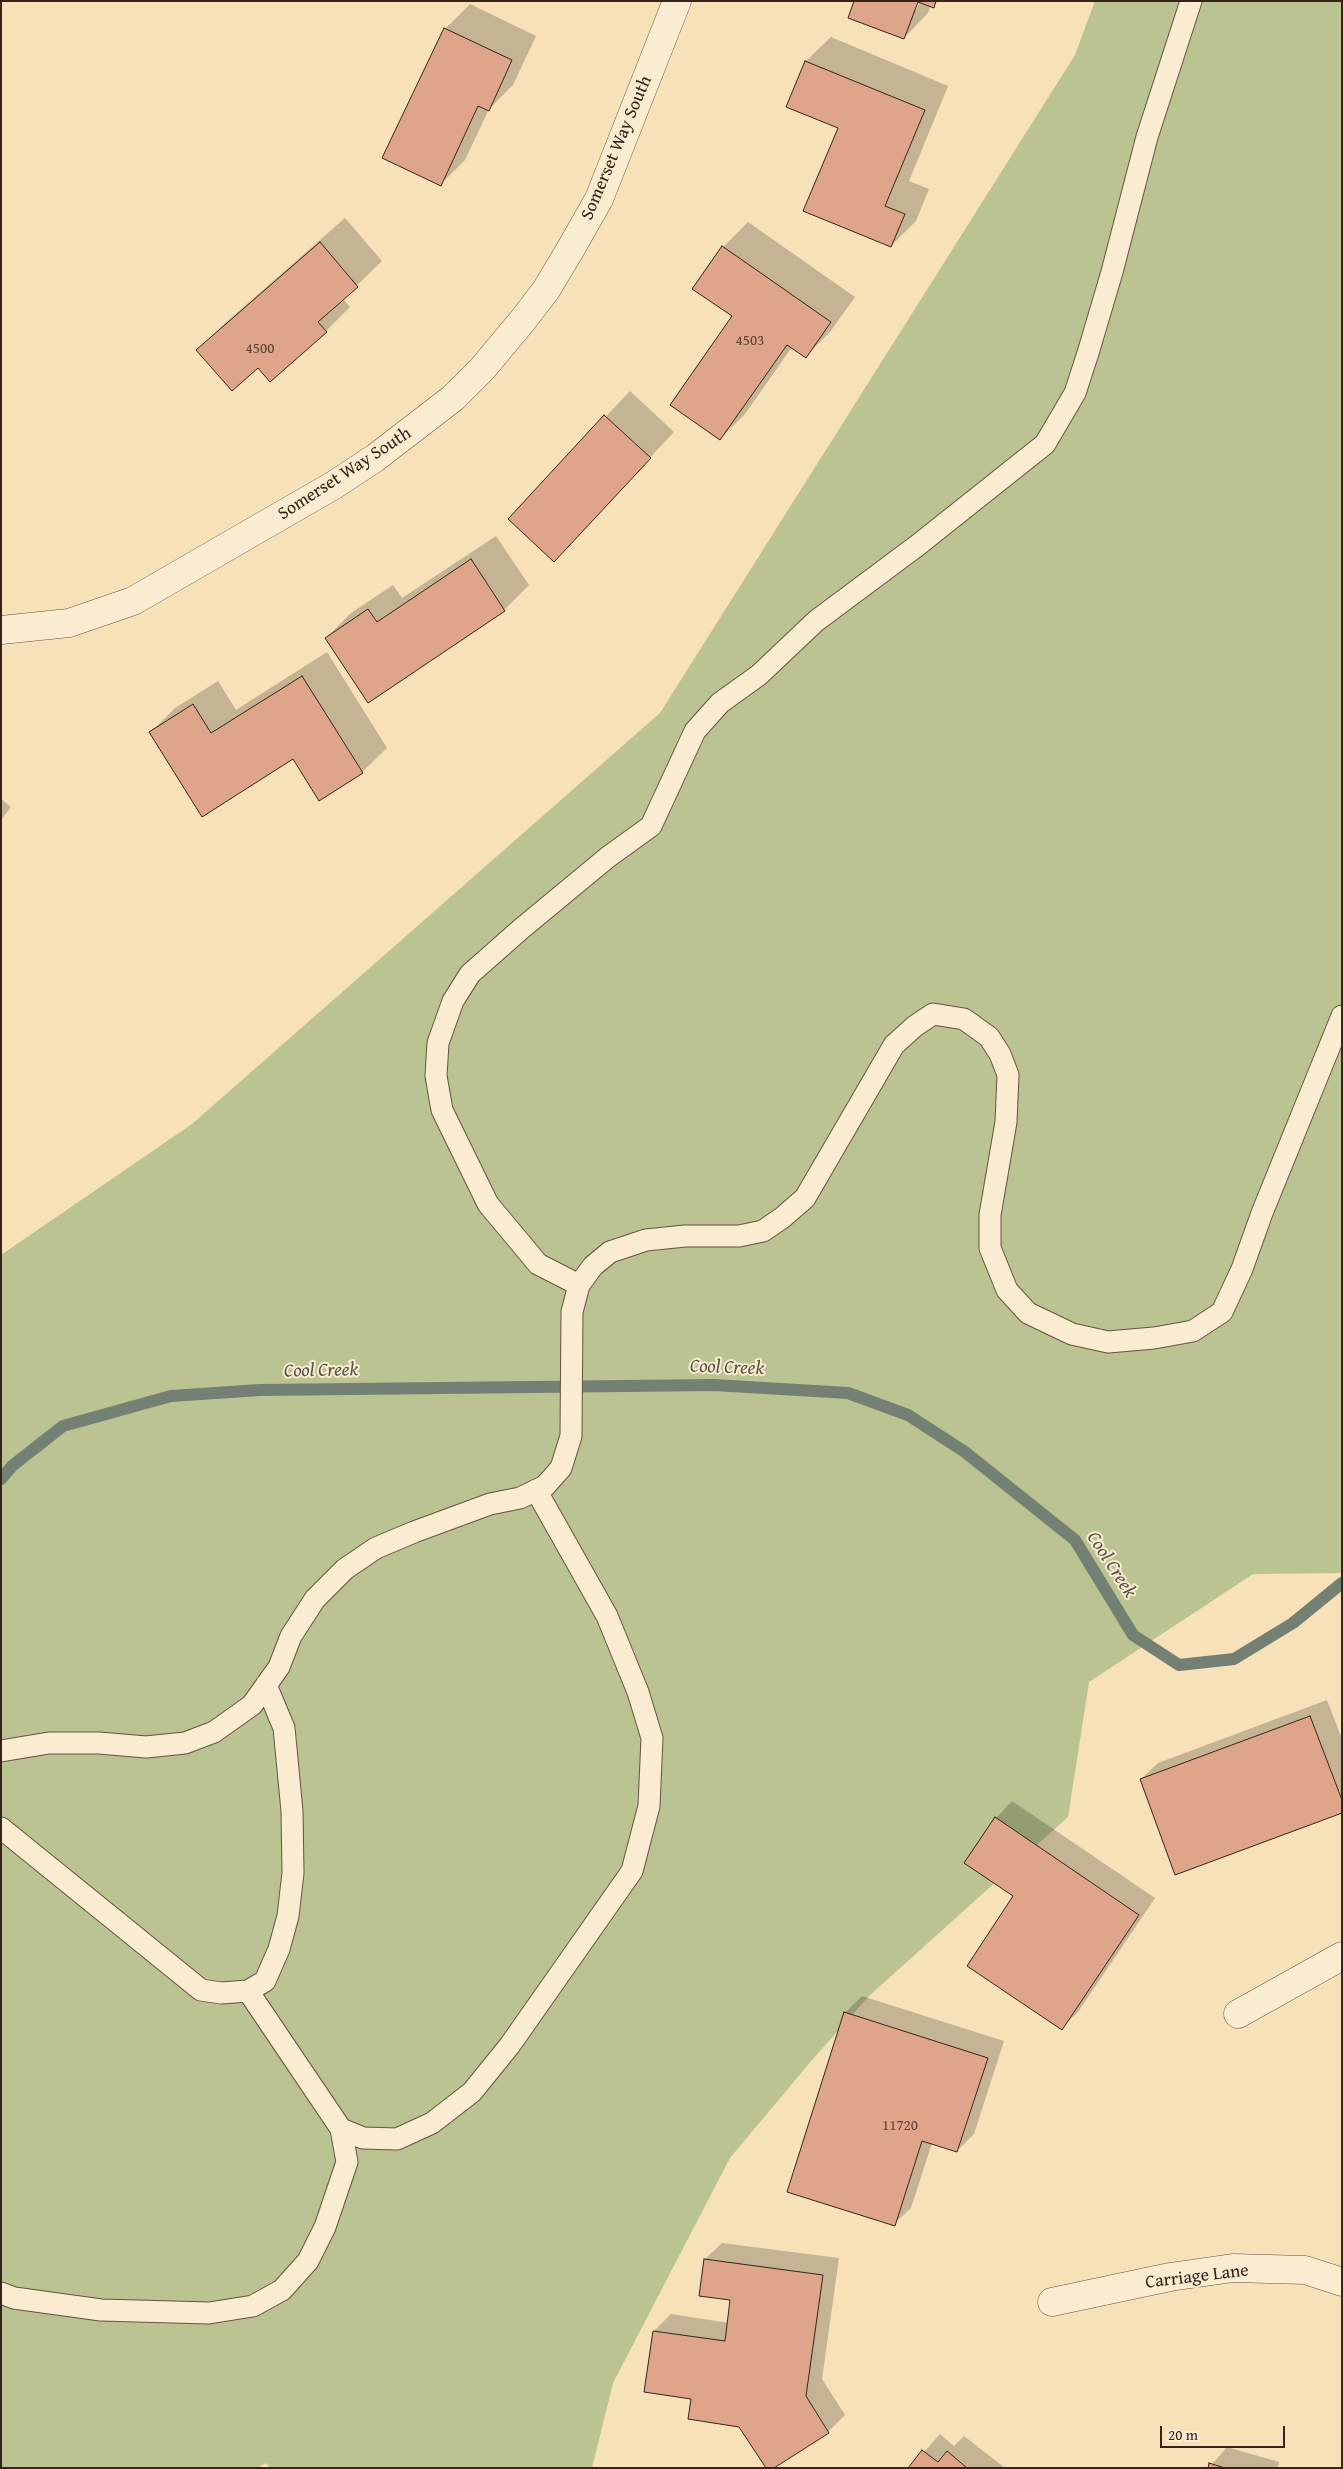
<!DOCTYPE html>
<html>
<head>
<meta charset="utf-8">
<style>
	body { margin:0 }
	#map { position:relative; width:1343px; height:2469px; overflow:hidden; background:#f6e1b8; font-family:"Gentium Book Plus",serif }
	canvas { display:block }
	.frame { position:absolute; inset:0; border:2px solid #362419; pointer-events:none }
	.scale { position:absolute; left:1160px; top:2426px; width:125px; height:22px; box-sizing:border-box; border:2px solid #362419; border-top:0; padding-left:6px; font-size:15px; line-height:18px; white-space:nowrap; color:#362419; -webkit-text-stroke:4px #f9ecd1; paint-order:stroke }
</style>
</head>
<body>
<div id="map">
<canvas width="1343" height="2469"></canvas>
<div class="frame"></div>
<div class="scale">20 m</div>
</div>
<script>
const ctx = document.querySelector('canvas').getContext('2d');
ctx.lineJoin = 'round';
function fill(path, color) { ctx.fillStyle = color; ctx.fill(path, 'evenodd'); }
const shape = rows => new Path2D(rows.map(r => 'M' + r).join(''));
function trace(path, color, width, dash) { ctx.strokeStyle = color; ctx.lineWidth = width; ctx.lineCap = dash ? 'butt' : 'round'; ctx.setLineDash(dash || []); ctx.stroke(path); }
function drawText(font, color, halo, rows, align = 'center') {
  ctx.font = font + ' "Gentium Book Plus",serif'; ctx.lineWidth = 4; ctx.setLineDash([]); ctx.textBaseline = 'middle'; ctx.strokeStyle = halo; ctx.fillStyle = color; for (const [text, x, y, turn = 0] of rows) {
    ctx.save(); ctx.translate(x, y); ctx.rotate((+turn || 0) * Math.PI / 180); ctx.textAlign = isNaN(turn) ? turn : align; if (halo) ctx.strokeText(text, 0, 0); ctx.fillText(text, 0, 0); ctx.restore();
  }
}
fill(shape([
	[1095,1,1342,1,1342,1573,1253,1574,1089,1682,1068,1817,869,1996,812,2060,730,2158,613,2383,592,2468,270,2468,266,2463,257,2468,1,2468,1,1255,192,1124,660,713,1075,55]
]), '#bac391');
fill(shape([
	[920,1,938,1,933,6,931,5,928,13,904,38,914,10,916,10],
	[470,4,536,36,513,85,489,109,465,160,441,184,445,29],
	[831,37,948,86,909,181,929,189,916,221,891,246,839,127,788,106,806,61],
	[345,218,382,261,343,299,350,307,326,331,258,366,198,350,223,325],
	[748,222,855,297,830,332,806,356,792,347,745,414,720,439,733,316,723,247],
	[630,391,674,432,554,560,509,519],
	[496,536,529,585,504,610,369,701,326,638,351,613,393,585,402,598],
	[327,652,387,748,362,772,294,757,151,732,175,708,218,681,236,710],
	[1,799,11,807,1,820],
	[1327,1700,1342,1739,1342,1812,1141,1779,1158,1763],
	[1012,1801,1155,1898,1078,2012,1061,2028,1015,1896,996,1818],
	[862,1996,1004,2041,974,2134,957,2151,932,2143,911,2208,894,2224,845,2013],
	[722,2243,839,2258,822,2379,845,2415,828,2432,740,2426,692,2398,654,2331,671,2314,729,2323,732,2299,705,2259],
	[940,2434,954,2446,964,2436,1005,2468,910,2468],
	[1227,2447,1279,2462,1278,2468,1209,2468]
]), '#0003');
trace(shape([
	[1,1479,12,1466,63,1426,171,1396,260,1390,714,1385,848,1393,908,1415,965,1452,1075,1540,1133,1635,1179,1665,1234,1659,1293,1623,1342,1583]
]), '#748073', 12);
const building = shape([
	[854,1,936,1,934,8,918,2,904,39,848,18,854,1],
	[444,28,512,60,489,111,478,106,441,186,382,158,444,28],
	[805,61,925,110,885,206,905,214,891,247,803,211,838,128,786,107,805,61],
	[320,242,358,287,318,322,327,332,270,382,258,368,232,391,196,350,320,242],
	[722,246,831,322,806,358,787,345,720,440,670,405,732,316,692,289,722,246],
	[604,415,651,458,554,562,508,519,604,415],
	[471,559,505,611,368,703,325,638,368,609,377,622,471,559],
	[302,676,363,773,319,801,293,759,202,817,149,732,193,704,211,733,302,676],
	[1310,1716,1342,1800,1342,1813,1175,1875,1140,1779,1310,1716],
	[995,1817,1139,1915,1062,2030,967,1966,1013,1896,964,1863,995,1817],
	[844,2012,988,2058,957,2152,922,2141,895,2226,787,2192,844,2012],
	[704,2259,823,2275,806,2396,829,2433,774,2468,766,2468,739,2427,688,2419,691,2399,644,2392,653,2331,725,2341,730,2300,699,2296,704,2259],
	[922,2450,938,2462,947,2451,967,2468,908,2468,922,2450],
	[1209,2463,1225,2468,1208,2468,1209,2463]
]);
fill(building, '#dea58b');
trace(building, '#362419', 1);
const service = shape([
	[579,1285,538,1264,488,1204,442,1110,436,1076,438,1043,453,1001,470,974,521,929,608,857,651,826,695,731,720,703,759,675,816,621,918,545,1045,444,1075,393,1088,353,1112,272,1147,137,1191,1],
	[1,1751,49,1743,99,1743,146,1747,185,1743,214,1732,252,1705,279,1667,291,1636,315,1599,345,1569,376,1548,414,1532,490,1504,520,1498,545,1486,561,1468,571,1436,572,1312,579,1285,593,1266,610,1252,646,1240,685,1236,739,1236,763,1231,782,1218,805,1198,894,1045,915,1026,933,1014,964,1019,989,1037,1000,1054,1008,1075,1006,1122,990,1215,990,1248,1007,1290,1028,1313,1072,1334,1108,1342,1154,1338,1193,1331,1222,1312,1242,1269,1262,1213,1342,1016],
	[1,1828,201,1990,221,1993,248,1991,265,1981,279,1949,288,1916,293,1873,292,1811,284,1728,266,1685],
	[248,1991,341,2129,363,2138,397,2139,432,2123,472,2092,510,2045,632,1871,649,1806,652,1738,638,1692,607,1616,536,1490],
	[1,2293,14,2298,101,2310,209,2313,253,2306,282,2290,308,2261,325,2227,347,2162,341,2129]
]);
const minor = shape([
	[1,630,69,623,133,601,334,485,375,458,453,398,483,368,523,320,546,290,570,250,599,199,677,1],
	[1238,2014,1342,1956],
	[1052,2302,1170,2277,1233,2268,1305,2270,1342,2282]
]);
trace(service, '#665341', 23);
trace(minor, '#665341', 29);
trace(service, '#f9ecd1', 21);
trace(minor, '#f9ecd1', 28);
drawText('15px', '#604436', null, [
	["4503",750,341],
	["4500",260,349],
	["11720",900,2126]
]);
drawText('18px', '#362419', '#f9ecd1', [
	["Somerset Way South",617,148,-67],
	["Somerset Way South",345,474,-33],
	["Carriage Lane",1197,2277,-7]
]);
drawText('italic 19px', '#555246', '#f9ecd1', [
	["Cool Creek",727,1368,2],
	["Cool Creek",321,1371,-1],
	["Cool Creek",1111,1565,57]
]);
</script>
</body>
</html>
